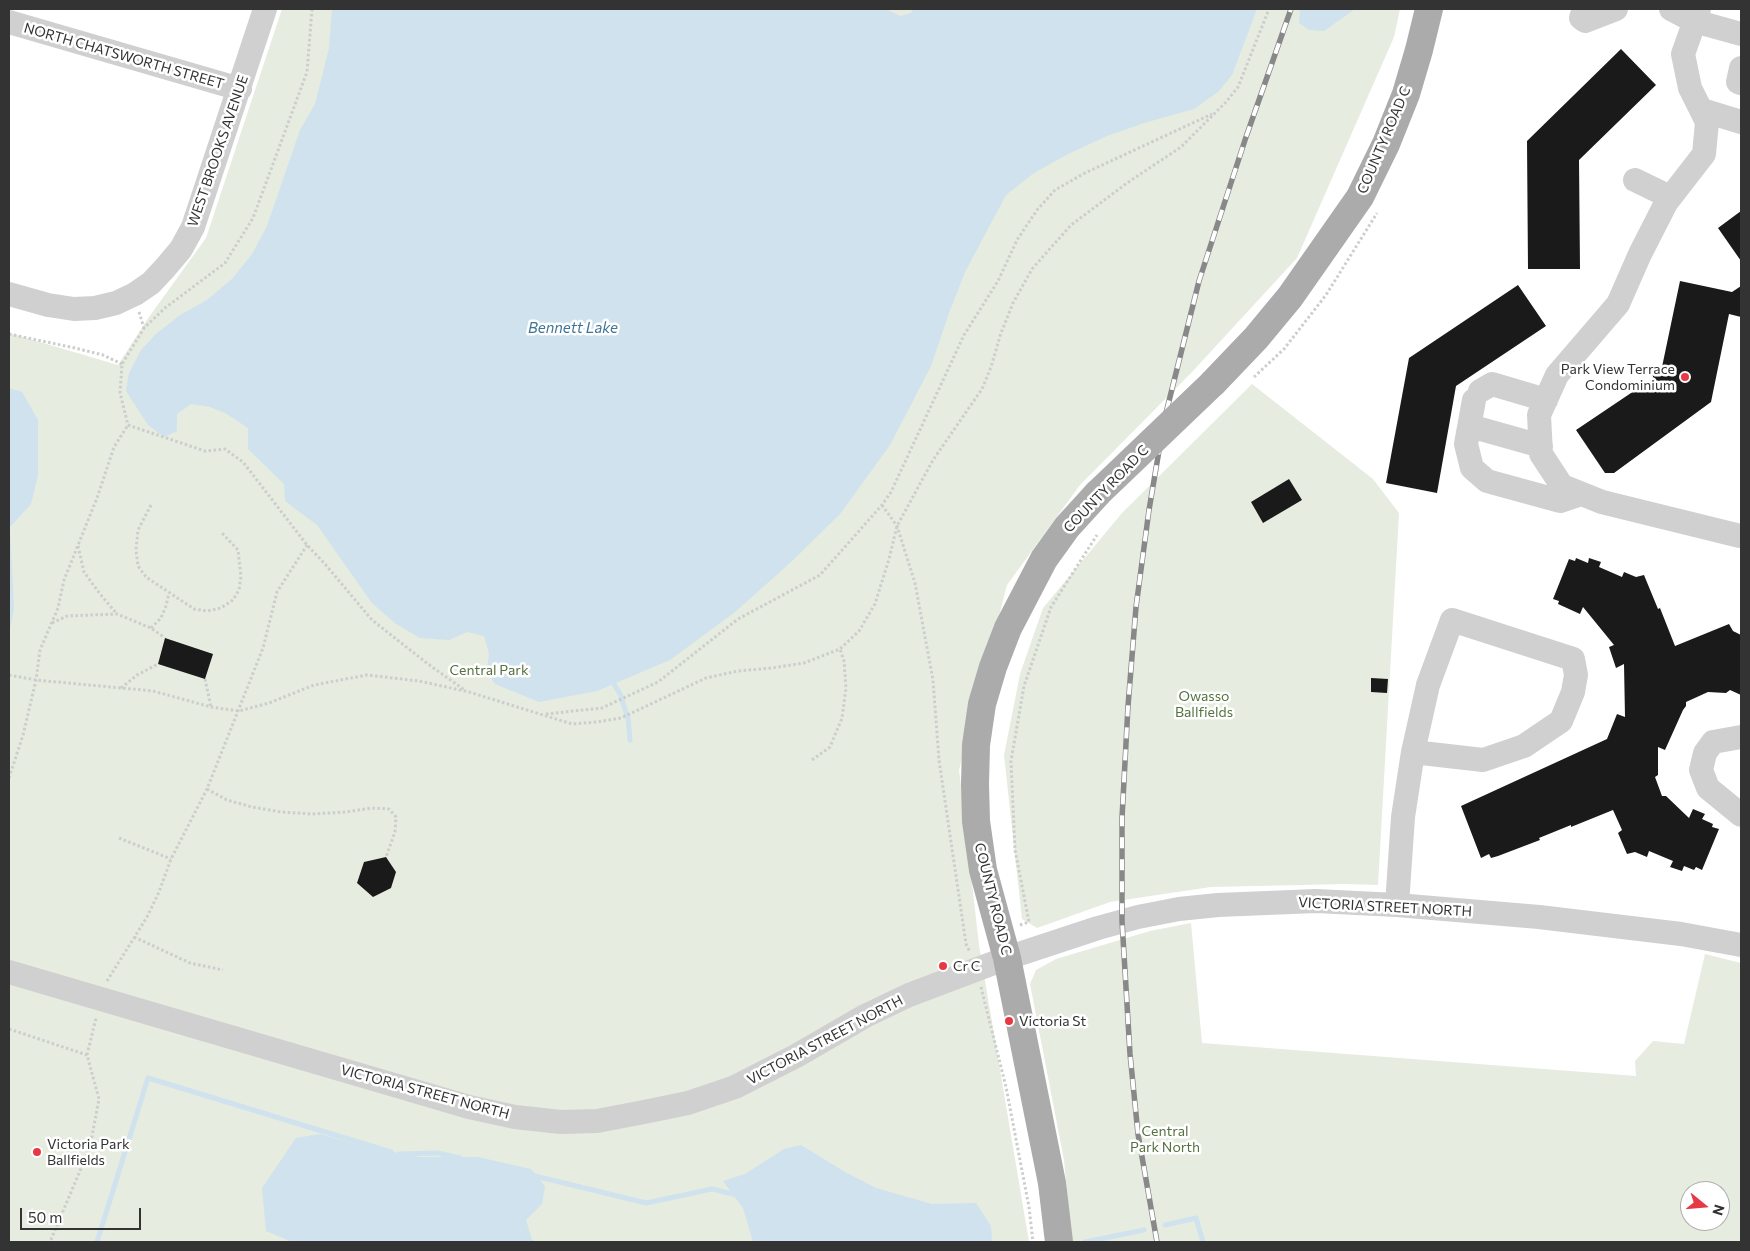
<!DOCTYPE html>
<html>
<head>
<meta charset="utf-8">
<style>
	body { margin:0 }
	#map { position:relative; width:1750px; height:1251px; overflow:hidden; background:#fff; font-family:Commissioner,sans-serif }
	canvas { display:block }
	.frame { position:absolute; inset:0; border:10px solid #333; pointer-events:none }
	.north { position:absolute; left:1680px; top:1181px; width:50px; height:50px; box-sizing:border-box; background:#fff; border:1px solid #adadad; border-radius:50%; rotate:107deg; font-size:14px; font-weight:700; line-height:20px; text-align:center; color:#333 }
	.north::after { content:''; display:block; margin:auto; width:18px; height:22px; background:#e63946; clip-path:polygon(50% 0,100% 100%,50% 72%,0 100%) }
	.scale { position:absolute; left:20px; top:1208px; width:121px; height:22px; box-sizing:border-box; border:2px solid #333; border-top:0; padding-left:6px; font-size:15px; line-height:18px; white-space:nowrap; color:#333; -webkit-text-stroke:4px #fff; paint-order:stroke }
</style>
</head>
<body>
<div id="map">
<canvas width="1750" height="1251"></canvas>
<div class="frame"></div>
<div class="north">N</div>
<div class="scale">50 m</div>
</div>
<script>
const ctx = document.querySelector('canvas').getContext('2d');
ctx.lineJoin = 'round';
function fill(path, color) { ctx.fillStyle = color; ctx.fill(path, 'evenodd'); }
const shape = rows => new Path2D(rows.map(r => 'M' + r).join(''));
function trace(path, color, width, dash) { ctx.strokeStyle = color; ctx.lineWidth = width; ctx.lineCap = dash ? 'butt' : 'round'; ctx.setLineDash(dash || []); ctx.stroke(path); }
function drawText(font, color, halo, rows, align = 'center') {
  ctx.font = font + ' Commissioner,sans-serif'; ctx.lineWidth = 5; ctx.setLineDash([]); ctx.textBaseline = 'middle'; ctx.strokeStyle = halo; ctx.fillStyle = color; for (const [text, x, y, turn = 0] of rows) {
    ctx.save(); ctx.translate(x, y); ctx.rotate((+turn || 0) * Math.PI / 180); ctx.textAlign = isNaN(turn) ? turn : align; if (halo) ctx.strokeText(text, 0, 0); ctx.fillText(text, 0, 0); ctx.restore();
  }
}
fill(shape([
	[282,9,1400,9,1394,37,1297,258,1192,372,1080,485,1007,585,959,770,979,945,1029,1242,9,1242,9,333,118,365,149,317,206,238],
	[1252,384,1373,479,1399,513,1378,885,1344,884,1211,887,1110,902,1037,928,1022,919,1004,755,1020,674,1043,608,1122,513],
	[1191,923,1202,1043,1636,1076,1635,1061,1653,1041,1684,1044,1705,954,1741,963,1741,1242,1072,1242,1064,1160,1030,984,1036,970,1056,959,1150,931],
	[1690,1191,1720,1191,1720,1221,1690,1221]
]), '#e6ecdf');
fill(shape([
	[332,9,886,9,900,16,911,13,913,9,1257,9,1232,75,1219,91,1194,109,1144,123,1107,136,1068,154,1034,173,1006,195,965,272,949,313,931,366,890,445,840,514,791,562,735,612,670,660,597,691,539,702,495,684,487,671,489,653,484,636,467,632,449,640,420,638,396,624,372,603,317,525,285,501,284,484,248,449,248,428,225,413,210,407,191,404,177,414,177,431,164,437,148,425,126,391,129,373,141,350,156,334,180,315,207,300,233,278,252,254,267,226,300,130,315,104,329,48],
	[1300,9,1355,9,1324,31,1309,30,1299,23],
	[9,388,22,392,38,420,38,475,31,504,10,527,14,608,9,635],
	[320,1134,367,1147,419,1157,478,1157,531,1169,545,1186,542,1204,526,1220,532,1240,538,1242,292,1242,266,1231,262,1188,296,1138],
	[801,1145,845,1172,876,1188,932,1204,976,1203,991,1226,992,1242,753,1242,743,1208,723,1181,745,1174,784,1149]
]), '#cfe2ee');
trace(shape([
	[614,684,620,694,628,718,630,740],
	[399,1154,438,1153,460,1158],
	[531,1175,646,1203,712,1189,737,1195],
	[1165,1225,1196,1218,1203,1242],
	[97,1242,148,1078,391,1152],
	[1085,1242,1144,1230]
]), '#cfe2ee', 5);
fill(shape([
	[1621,49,1656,85,1579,160,1580,269,1528,269,1527,141],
	[1741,211,1741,261,1718,228],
	[1680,281,1732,292,1741,286,1741,317,1729,314,1711,402,1614,473,1605,473,1576,430,1631,393,1655,381,1649,368,1662,367],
	[1518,285,1546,326,1456,386,1437,493,1386,483,1409,358],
	[1289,479,1302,500,1263,523,1251,502],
	[1576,558,1588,563,1589,558,1601,562,1599,567,1622,577,1624,572,1636,577,1644,575,1658,609,1660,608,1675,646,1729,624,1733,631,1741,635,1741,695,1730,690,1726,693,1708,692,1686,702,1686,706,1683,710,1665,750,1658,747,1658,775,1655,777,1662,796,1666,796,1689,818,1693,809,1705,814,1702,819,1713,824,1712,827,1719,829,1702,870,1696,867,1694,870,1684,866,1682,871,1670,867,1673,861,1649,851,1647,857,1635,852,1627,854,1618,833,1622,830,1613,810,1571,827,1571,825,1539,838,1540,840,1498,856,1491,858,1489,854,1481,858,1461,806,1607,739,1617,714,1625,717,1624,664,1616,668,1609,647,1614,645,1583,607,1580,614,1558,604,1559,601,1553,599,1569,559,1575,561],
	[165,638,213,654,205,679,158,664],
	[1371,678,1388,679,1387,693,1371,692],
	[386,857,396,872,391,888,373,897,357,883,364,862]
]), '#1a1a1a');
trace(shape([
	[312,9,307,72,253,218,225,263,165,308,144,328,122,364,120,393,128,425,205,451,225,449,243,462,307,545,325,564,372,620,428,664,466,691],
	[139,312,144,328],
	[9,334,75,348,103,355,122,364],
	[1254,377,1284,349,1326,295,1377,213],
	[151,505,138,530,136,550,138,566,146,577,194,609,207,611,221,608,233,600,239,590,241,576,238,550,221,532],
	[882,505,897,526,915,583,933,680,939,760,966,944,970,952],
	[78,546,84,572,100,594,117,614],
	[52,623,67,616,117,614,151,628,165,638],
	[151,628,161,618,166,606,169,593],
	[9,675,36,680,153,691,211,707,239,711,269,703,314,685,367,675,419,681,469,692,572,724,597,722,621,718,706,678,738,671,772,668,804,663,840,649,859,631,875,604,889,559,897,526,933,460,982,389,991,367,1001,333,1013,303,1032,269,1071,225,1127,183,1181,147,1226,102,1238,87,1269,9],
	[205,679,211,707],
	[121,688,137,675,158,664],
	[546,714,602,708,658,682,738,619,820,575,882,505,891,492,964,335,998,281,1017,240,1037,210,1055,190,1085,173,1212,114],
	[812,760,830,747,842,718,846,688,844,661,840,649],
	[9,778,23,735,36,680,40,650,58,608,64,580,97,498,114,447,128,425],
	[207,789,227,800,252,807,281,812,312,814,346,812,372,808,389,809,396,817,395,832,386,857],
	[119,838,171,859],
	[1020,925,1029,922,1015,850,1011,761,1024,686,1051,607,1097,535],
	[134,937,190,963,223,970],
	[107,981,147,917,159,892,171,859,207,789,263,648,277,592,307,545],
	[981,987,1006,1087,1029,1207,1033,1242],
	[9,1029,87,1055,99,1099,90,1147,50,1242],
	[87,1055,96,1018]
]), '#cdcdcd', 3, [2.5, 2.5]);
trace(shape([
	[1584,9,1581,18,1585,21,1616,9],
	[1671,9,1694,21,1741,34],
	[1699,9,1683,54,1690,88,1707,122,1704,154,1666,203,1640,254,1618,304,1557,375,1539,415,1541,454,1562,486,1602,502,1740,536],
	[9,22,240,89],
	[1741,68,1738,82,1741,83],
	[1702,110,1741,122],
	[1635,180,1670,197],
	[9,294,48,305,74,309,95,308,116,303,135,294,151,283,165,268,181,249,193,227,265,9],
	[1480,391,1492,384,1546,400],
	[1474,400,1466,444,1472,468,1487,481,1560,501,1581,494],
	[1470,426,1541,446],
	[1741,737,1713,742,1705,753,1701,770,1708,788,1741,815],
	[1397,905,1403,817,1413,752,1428,685,1452,620,1573,659,1576,675,1573,692,1561,721,1524,746,1483,760,1413,752],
	[9,972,469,1107,515,1117,561,1122,597,1121,644,1112,688,1103,735,1087,796,1056,865,1016,909,995,1007,958,1098,928,1138,917,1179,909,1218,905,1316,901,1397,905,1539,917,1681,934,1741,945]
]), '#d0d0d0', 24);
trace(shape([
	[1213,383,1256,338,1290,297,1360,197,1386,144,1406,94,1419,50,1429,9],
	[1059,1242,1052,1183,1007,958,983,870,976,821,975,784,976,745,982,704,993,667,1008,628,1044,559,1067,527,1098,493]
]), '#ababab', 28);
const rail = shape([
	[1157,1242,1138,1134,1130,1054,1122,921,1122,818,1128,706,1136,607,1149,510,1164,421,1199,281,1246,137,1291,9]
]);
trace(rail, '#888', 5.5);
trace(rail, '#fff', 4, [11]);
trace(shape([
	[1098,493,1213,383]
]), '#ababab', 28);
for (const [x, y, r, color] of [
	[1685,377,5,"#e63946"],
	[943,966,5,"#e63946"],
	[1009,1021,5,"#e63946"],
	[37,1152,5,"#e63946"]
]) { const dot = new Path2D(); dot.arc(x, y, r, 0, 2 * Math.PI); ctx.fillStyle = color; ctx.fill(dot); trace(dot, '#fff', 2); }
drawText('14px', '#333', '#fff', [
	["NORTH CHATSWORTH STREET",124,56,16],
	["COUNTY ROAD C",1384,140,-67],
	["WEST BROOKS AVENUE",218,151,-71],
	["COUNTY ROAD C",1106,489,-46],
	["COUNTY ROAD C",993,899,76],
	["VICTORIA STREET NORTH",1385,907,3],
	["VICTORIA STREET NORTH",825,1040,-28],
	["VICTORIA STREET NORTH",425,1092,15]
]);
drawText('14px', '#333', '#fff', [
	["Park View Terrace",1675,369,"right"],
	["Condominium",1675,385,"right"],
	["Cr C",953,966],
	["Victoria St",1019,1021],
	["Victoria Park",47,1144],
	["Ballfields",47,1160]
], 'left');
drawText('14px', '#56703f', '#fff', [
	["Central Park",489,670],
	["Owasso",1204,696],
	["Ballfields",1204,712],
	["Central",1165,1131],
	["Park North",1165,1147]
]);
drawText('italic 15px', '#3f7597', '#fff', [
	["Bennett Lake",573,328]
]);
</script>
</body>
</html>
